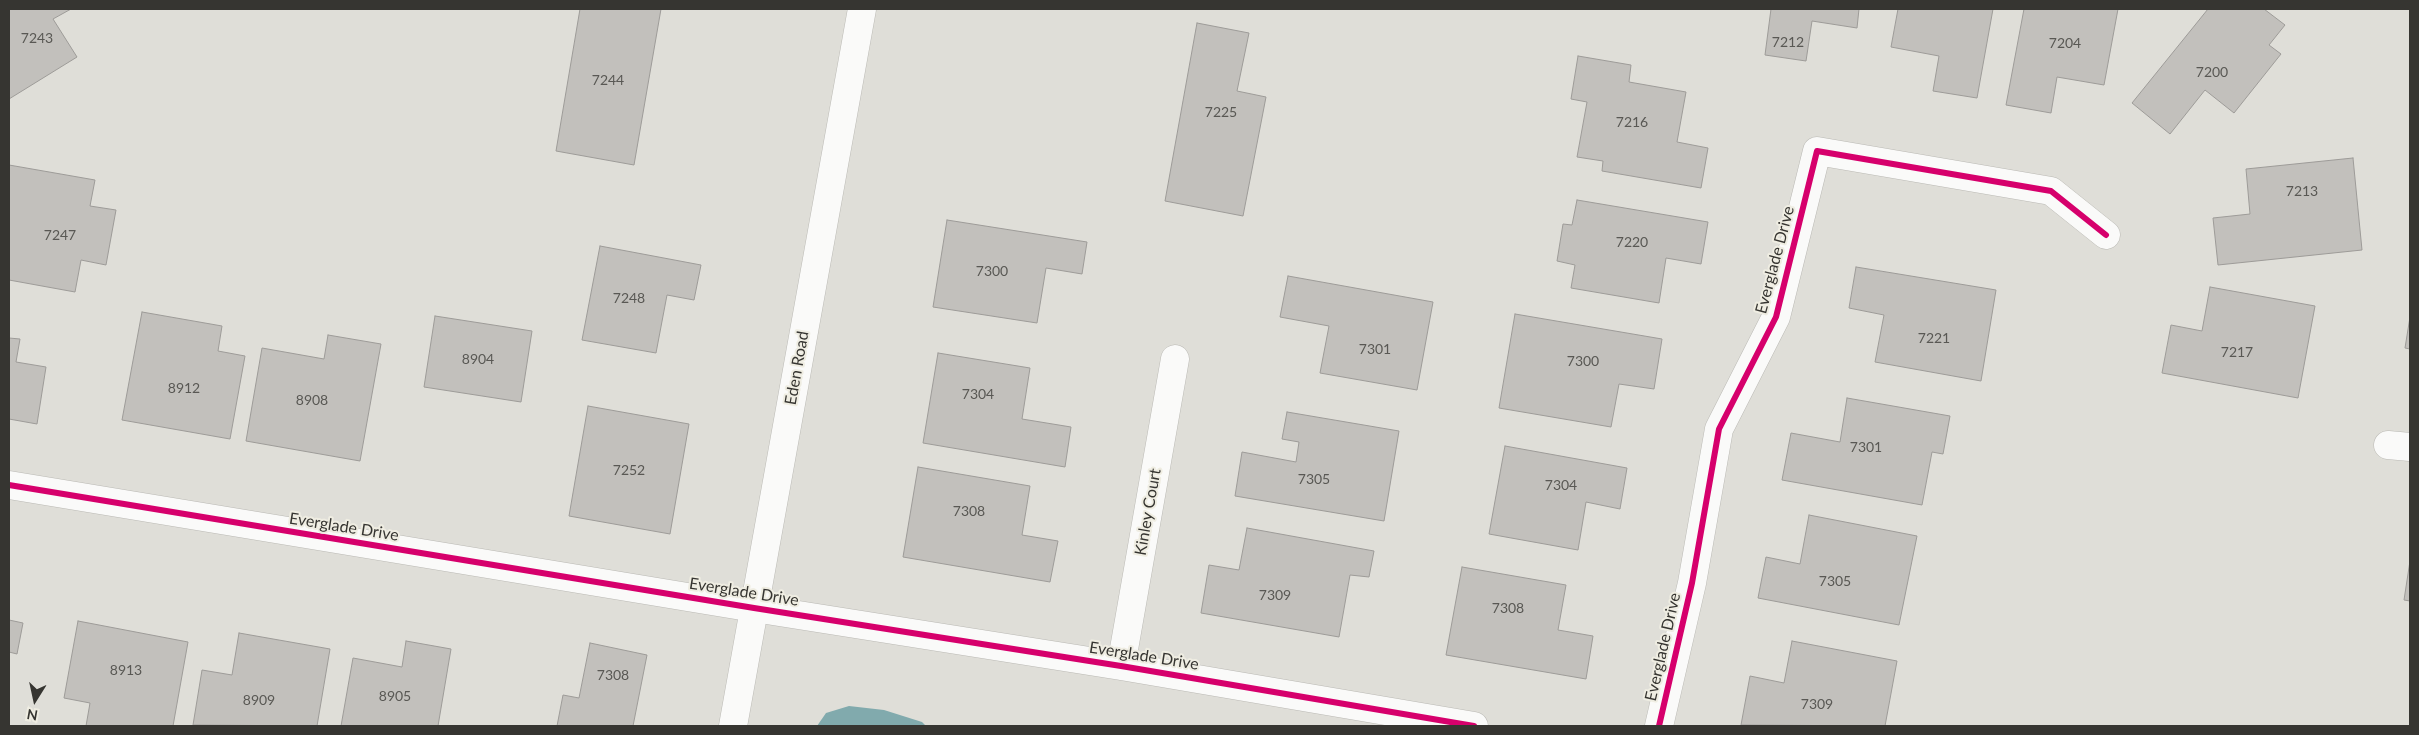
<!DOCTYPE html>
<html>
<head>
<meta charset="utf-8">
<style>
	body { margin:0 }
	#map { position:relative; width:2419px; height:735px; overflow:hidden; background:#dfded8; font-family:Lato,sans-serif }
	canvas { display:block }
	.frame { position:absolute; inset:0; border:10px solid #363531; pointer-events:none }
	.north { position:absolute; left:10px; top:675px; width:50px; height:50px; -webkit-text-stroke:4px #efede2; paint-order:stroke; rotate:190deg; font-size:14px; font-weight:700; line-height:20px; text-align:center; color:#363531 }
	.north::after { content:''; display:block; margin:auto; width:18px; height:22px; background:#363531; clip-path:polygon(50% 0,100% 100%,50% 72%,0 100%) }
</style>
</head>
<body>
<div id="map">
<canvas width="2419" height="735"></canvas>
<div class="frame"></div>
<div class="north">N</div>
</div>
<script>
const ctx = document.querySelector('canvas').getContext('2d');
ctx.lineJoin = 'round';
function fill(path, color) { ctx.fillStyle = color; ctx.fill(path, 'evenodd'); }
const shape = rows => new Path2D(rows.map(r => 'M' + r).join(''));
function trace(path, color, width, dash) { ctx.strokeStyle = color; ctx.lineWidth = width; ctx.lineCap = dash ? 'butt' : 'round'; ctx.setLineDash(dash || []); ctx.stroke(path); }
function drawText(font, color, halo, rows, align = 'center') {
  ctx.font = font + ' Lato,sans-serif'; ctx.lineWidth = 4; ctx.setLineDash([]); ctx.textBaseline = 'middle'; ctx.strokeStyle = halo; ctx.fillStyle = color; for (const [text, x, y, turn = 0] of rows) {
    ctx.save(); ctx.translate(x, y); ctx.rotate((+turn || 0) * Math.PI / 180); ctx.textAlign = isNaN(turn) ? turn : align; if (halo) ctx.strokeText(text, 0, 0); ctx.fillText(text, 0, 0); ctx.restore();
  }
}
fill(shape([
	[849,706,884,710,922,722,926,726,817,726,826,713]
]), '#81aaad');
const building = shape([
	[9,9,71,9,53,19,77,57,9,99,9,9],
	[580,9,661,9,634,165,556,151,580,9],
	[1771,9,1859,9,1857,28,1812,21,1806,61,1765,55,1771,9],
	[1898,9,1993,9,1977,98,1933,91,1939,56,1891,47,1898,9],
	[2024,9,2118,9,2104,85,2057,77,2051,113,2006,105,2024,9],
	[2208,9,2264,9,2285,25,2269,45,2281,54,2234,113,2205,90,2170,134,2132,103,2208,9],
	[1197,23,1249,33,1237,91,1266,97,1243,216,1165,201,1197,23],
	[1578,56,1631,65,1629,82,1686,92,1677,142,1708,148,1701,188,1602,171,1603,161,1577,157,1587,102,1571,99,1578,56],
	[2353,158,2362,250,2218,265,2213,218,2250,214,2246,169,2353,158],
	[9,165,95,180,90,206,116,210,106,265,81,260,75,292,9,280,9,165],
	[1577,200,1708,222,1701,264,1666,258,1659,303,1571,288,1575,265,1557,261,1563,224,1572,225,1577,200],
	[947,220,1087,242,1082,274,1046,268,1037,323,933,307,947,220],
	[600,246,701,265,694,300,667,295,656,353,582,340,600,246],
	[1856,267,1996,290,1981,381,1875,362,1884,315,1849,308,1856,267],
	[1288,276,1433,302,1417,390,1320,373,1329,326,1280,317,1288,276],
	[2210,287,2315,306,2298,398,2162,373,2171,325,2202,331,2210,287],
	[142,312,222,326,218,351,245,356,230,439,122,420,142,312],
	[1515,314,1662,339,1654,389,1619,384,1611,427,1499,408,1515,314],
	[435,316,532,331,521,402,424,387,435,316],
	[2410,317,2410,349,2405,348,2410,317],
	[328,335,381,344,360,461,246,441,262,348,324,359,328,335],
	[9,338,20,339,16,362,46,367,37,424,9,419,9,338],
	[938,353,1030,368,1022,419,1071,427,1065,467,923,443,938,353],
	[1847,398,1950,416,1943,454,1932,452,1922,505,1782,480,1791,433,1840,442,1847,398],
	[588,406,689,424,670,534,569,516,588,406],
	[1287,412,1399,431,1384,521,1235,496,1242,452,1296,462,1299,442,1282,439,1287,412],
	[1505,446,1627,468,1620,509,1586,502,1578,550,1489,534,1505,446],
	[918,467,1030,486,1022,535,1058,541,1050,582,903,557,918,467],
	[1809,515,1917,536,1899,625,1758,598,1766,557,1800,564,1809,515],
	[1247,528,1374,551,1369,577,1350,575,1339,637,1201,613,1209,565,1239,570,1247,528],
	[2410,561,2410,601,2404,600,2410,561],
	[1462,567,1566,585,1558,630,1593,636,1586,679,1446,655,1462,567],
	[9,620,23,623,17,654,9,652,9,620],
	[78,621,188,642,173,726,86,726,90,703,64,698,78,621],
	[239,633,330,649,317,726,193,725,202,670,232,675,239,633],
	[406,641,451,649,438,726,341,726,353,658,402,667,406,641],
	[1792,641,1897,661,1885,726,1741,725,1750,676,1784,683,1792,641],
	[590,643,647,655,633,726,557,726,563,695,579,698,590,643]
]);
fill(building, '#c2c0bc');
trace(building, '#9d9b98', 1);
const minor = shape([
	[2388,445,2410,447],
	[9,485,754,608,1121,666,1474,726],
	[1121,666,1175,359],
	[1659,726,1692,583,1719,429,1776,317,1817,151,2051,191,2106,235]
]);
const tertiary = shape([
	[733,726,862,9]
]);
trace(minor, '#bab9b4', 29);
trace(tertiary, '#bab9b4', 29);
trace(minor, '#fafaf9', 28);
trace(tertiary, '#fafaf9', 28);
trace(shape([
	[9,485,754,608,1121,666,1474,726],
	[1659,726,1692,583,1719,429,1776,317,1817,151,2051,191,2106,235]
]), '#d6006c', 6);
drawText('14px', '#595854', null, [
	["7243",37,38],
	["7212",1788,42],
	["7204",2065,43],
	["7200",2212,72],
	["7244",608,80],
	["7225",1221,112],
	["7216",1632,122],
	["7213",2302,191],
	["7247",60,235],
	["7220",1632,242],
	["7300",992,271],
	["7248",629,298],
	["7221",1934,338],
	["7301",1375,349],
	["7217",2237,352],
	["8904",478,359],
	["7300",1583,361],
	["8912",184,388],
	["7304",978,394],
	["8908",312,400],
	["7301",1866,447],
	["7252",629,470],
	["7305",1314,479],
	["7304",1561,485],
	["7308",969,511],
	["7305",1835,581],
	["7309",1275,595],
	["7308",1508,608],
	["8913",126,670],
	["7308",613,675],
	["8905",395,696],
	["8909",259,700],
	["7309",1817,704]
]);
drawText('16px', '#363531', '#efede2', [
	["Everglade Drive",1775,260,-75],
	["Eden Road",797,368,-80],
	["Kinley Court",1148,512,-80],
	["Everglade Drive",344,527,9],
	["Everglade Drive",744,592,9],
	["Everglade Drive",1663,647,-77],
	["Everglade Drive",1144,656,9]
]);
</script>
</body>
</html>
